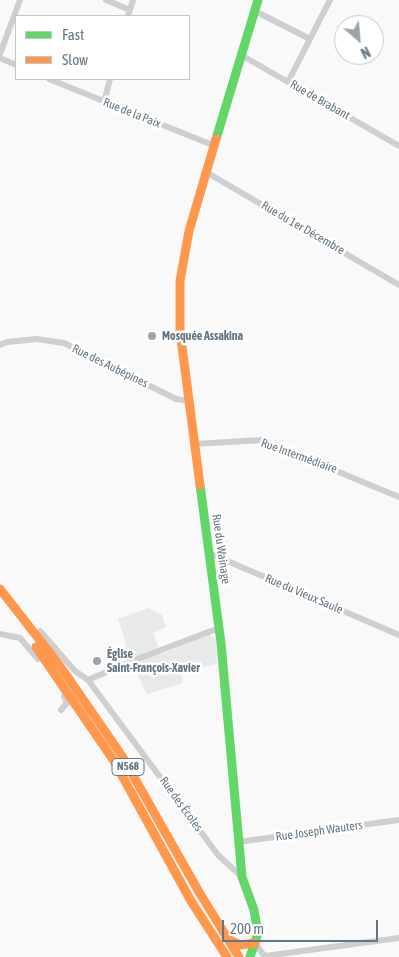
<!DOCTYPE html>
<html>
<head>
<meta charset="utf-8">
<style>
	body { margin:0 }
	#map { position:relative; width:399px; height:957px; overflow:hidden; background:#f9f9f9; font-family:"Asap Condensed",sans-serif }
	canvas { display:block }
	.legend { position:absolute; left:15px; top:15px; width:175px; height:65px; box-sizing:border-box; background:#fff; border:1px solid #c1c8cd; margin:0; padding:6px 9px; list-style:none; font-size:15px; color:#657683 }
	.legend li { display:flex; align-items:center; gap:10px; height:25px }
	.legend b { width:25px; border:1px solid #c1c8cd }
	.north { position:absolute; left:334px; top:15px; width:50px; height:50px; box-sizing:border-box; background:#fff; border:1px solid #c1c8cd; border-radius:50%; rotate:153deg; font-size:14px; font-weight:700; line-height:20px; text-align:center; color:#657683 }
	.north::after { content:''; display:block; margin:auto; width:18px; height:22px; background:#99a4ac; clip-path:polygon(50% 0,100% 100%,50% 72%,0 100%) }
	.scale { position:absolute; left:222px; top:920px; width:156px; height:22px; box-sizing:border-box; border:2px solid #657683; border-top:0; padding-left:6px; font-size:15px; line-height:18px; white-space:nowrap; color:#657683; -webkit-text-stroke:4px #fff; paint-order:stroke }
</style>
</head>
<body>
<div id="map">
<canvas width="399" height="957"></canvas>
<ul class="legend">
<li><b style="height:6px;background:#63d668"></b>Fast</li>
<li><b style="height:6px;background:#ff974d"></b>Slow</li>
</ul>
<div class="north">N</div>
<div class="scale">200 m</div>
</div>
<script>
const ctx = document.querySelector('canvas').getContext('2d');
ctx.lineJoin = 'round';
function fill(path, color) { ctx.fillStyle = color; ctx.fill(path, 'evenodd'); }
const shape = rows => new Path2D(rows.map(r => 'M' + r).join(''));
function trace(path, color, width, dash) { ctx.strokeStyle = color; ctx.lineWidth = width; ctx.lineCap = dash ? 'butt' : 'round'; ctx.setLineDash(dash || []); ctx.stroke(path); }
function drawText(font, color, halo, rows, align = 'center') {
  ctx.font = font + ' "Asap Condensed",sans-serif'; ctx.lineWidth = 5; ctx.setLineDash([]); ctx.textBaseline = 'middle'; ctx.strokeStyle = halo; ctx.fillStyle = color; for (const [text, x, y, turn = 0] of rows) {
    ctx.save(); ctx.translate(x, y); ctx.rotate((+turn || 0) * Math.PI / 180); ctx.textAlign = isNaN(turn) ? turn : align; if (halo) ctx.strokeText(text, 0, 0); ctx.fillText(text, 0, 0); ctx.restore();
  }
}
fill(shape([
	[149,608,162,615,166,627,153,633,161,654,209,634,216,639,217,664,181,673,183,683,147,694,133,666,118,619]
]), '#e8e9e9');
trace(shape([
	[106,0,130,10],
	[255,11,310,39],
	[128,16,133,0],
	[0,54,20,0],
	[241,55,399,146],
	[0,58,16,65],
	[49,79,215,146],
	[288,82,330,0],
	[104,102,110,79],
	[206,172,399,285],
	[0,345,7,342,36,339,64,343,176,399,189,401],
	[194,444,262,440,399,497],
	[209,553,399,635],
	[40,631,75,671,88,680,218,855,242,877],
	[0,634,20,638,38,659],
	[88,680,132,661,219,628],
	[61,710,67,703,64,696],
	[238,842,399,820],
	[255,943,265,957],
	[265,956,399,938]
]), '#cecfd0', 6);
trace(shape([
	[216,139,258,0],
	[200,485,221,643,242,877,254,910,258,933,250,957]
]), '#63d668', 9);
trace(shape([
	[200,485,180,331,180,281,189,231,216,139],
	[0,589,60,666,122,756,199,892,239,957],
	[36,647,114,761,191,901,227,957],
	[226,938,240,945,255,943]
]), '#ff974d', 9);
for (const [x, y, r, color] of [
	[152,336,5,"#99a4ac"],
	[97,661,5,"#99a4ac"]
]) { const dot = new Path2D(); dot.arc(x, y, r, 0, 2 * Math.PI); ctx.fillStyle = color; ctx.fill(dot); trace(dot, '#fff', 2); }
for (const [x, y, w] of [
	[128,767,32]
]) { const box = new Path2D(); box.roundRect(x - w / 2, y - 8.5, w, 17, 4); ctx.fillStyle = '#fff'; ctx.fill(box); trace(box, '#657683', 1); }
drawText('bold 11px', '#657683', null, [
	["N568",128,767]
]);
drawText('12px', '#657683', '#fff', [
	["Rue de Brabant",320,100,30],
	["Rue de la Paix",132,113,22],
	["Rue du 1er Décembre",303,228,30],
	["Rue des Aubépines",110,366,26],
	["Rue Intermédiaire",299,456,20],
	["Rue du Wainage",221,549,82],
	["Rue du Vieux Saule",304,594,23],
	["Rue des Écoles",181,804,54],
	["Rue Joseph Wauters",319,831,-8]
]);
drawText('bold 12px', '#657683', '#fff', [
	["Mosquée Assakina",162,336],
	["Église",107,654],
	["Saint-François-Xavier",107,668]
], 'left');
</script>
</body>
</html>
